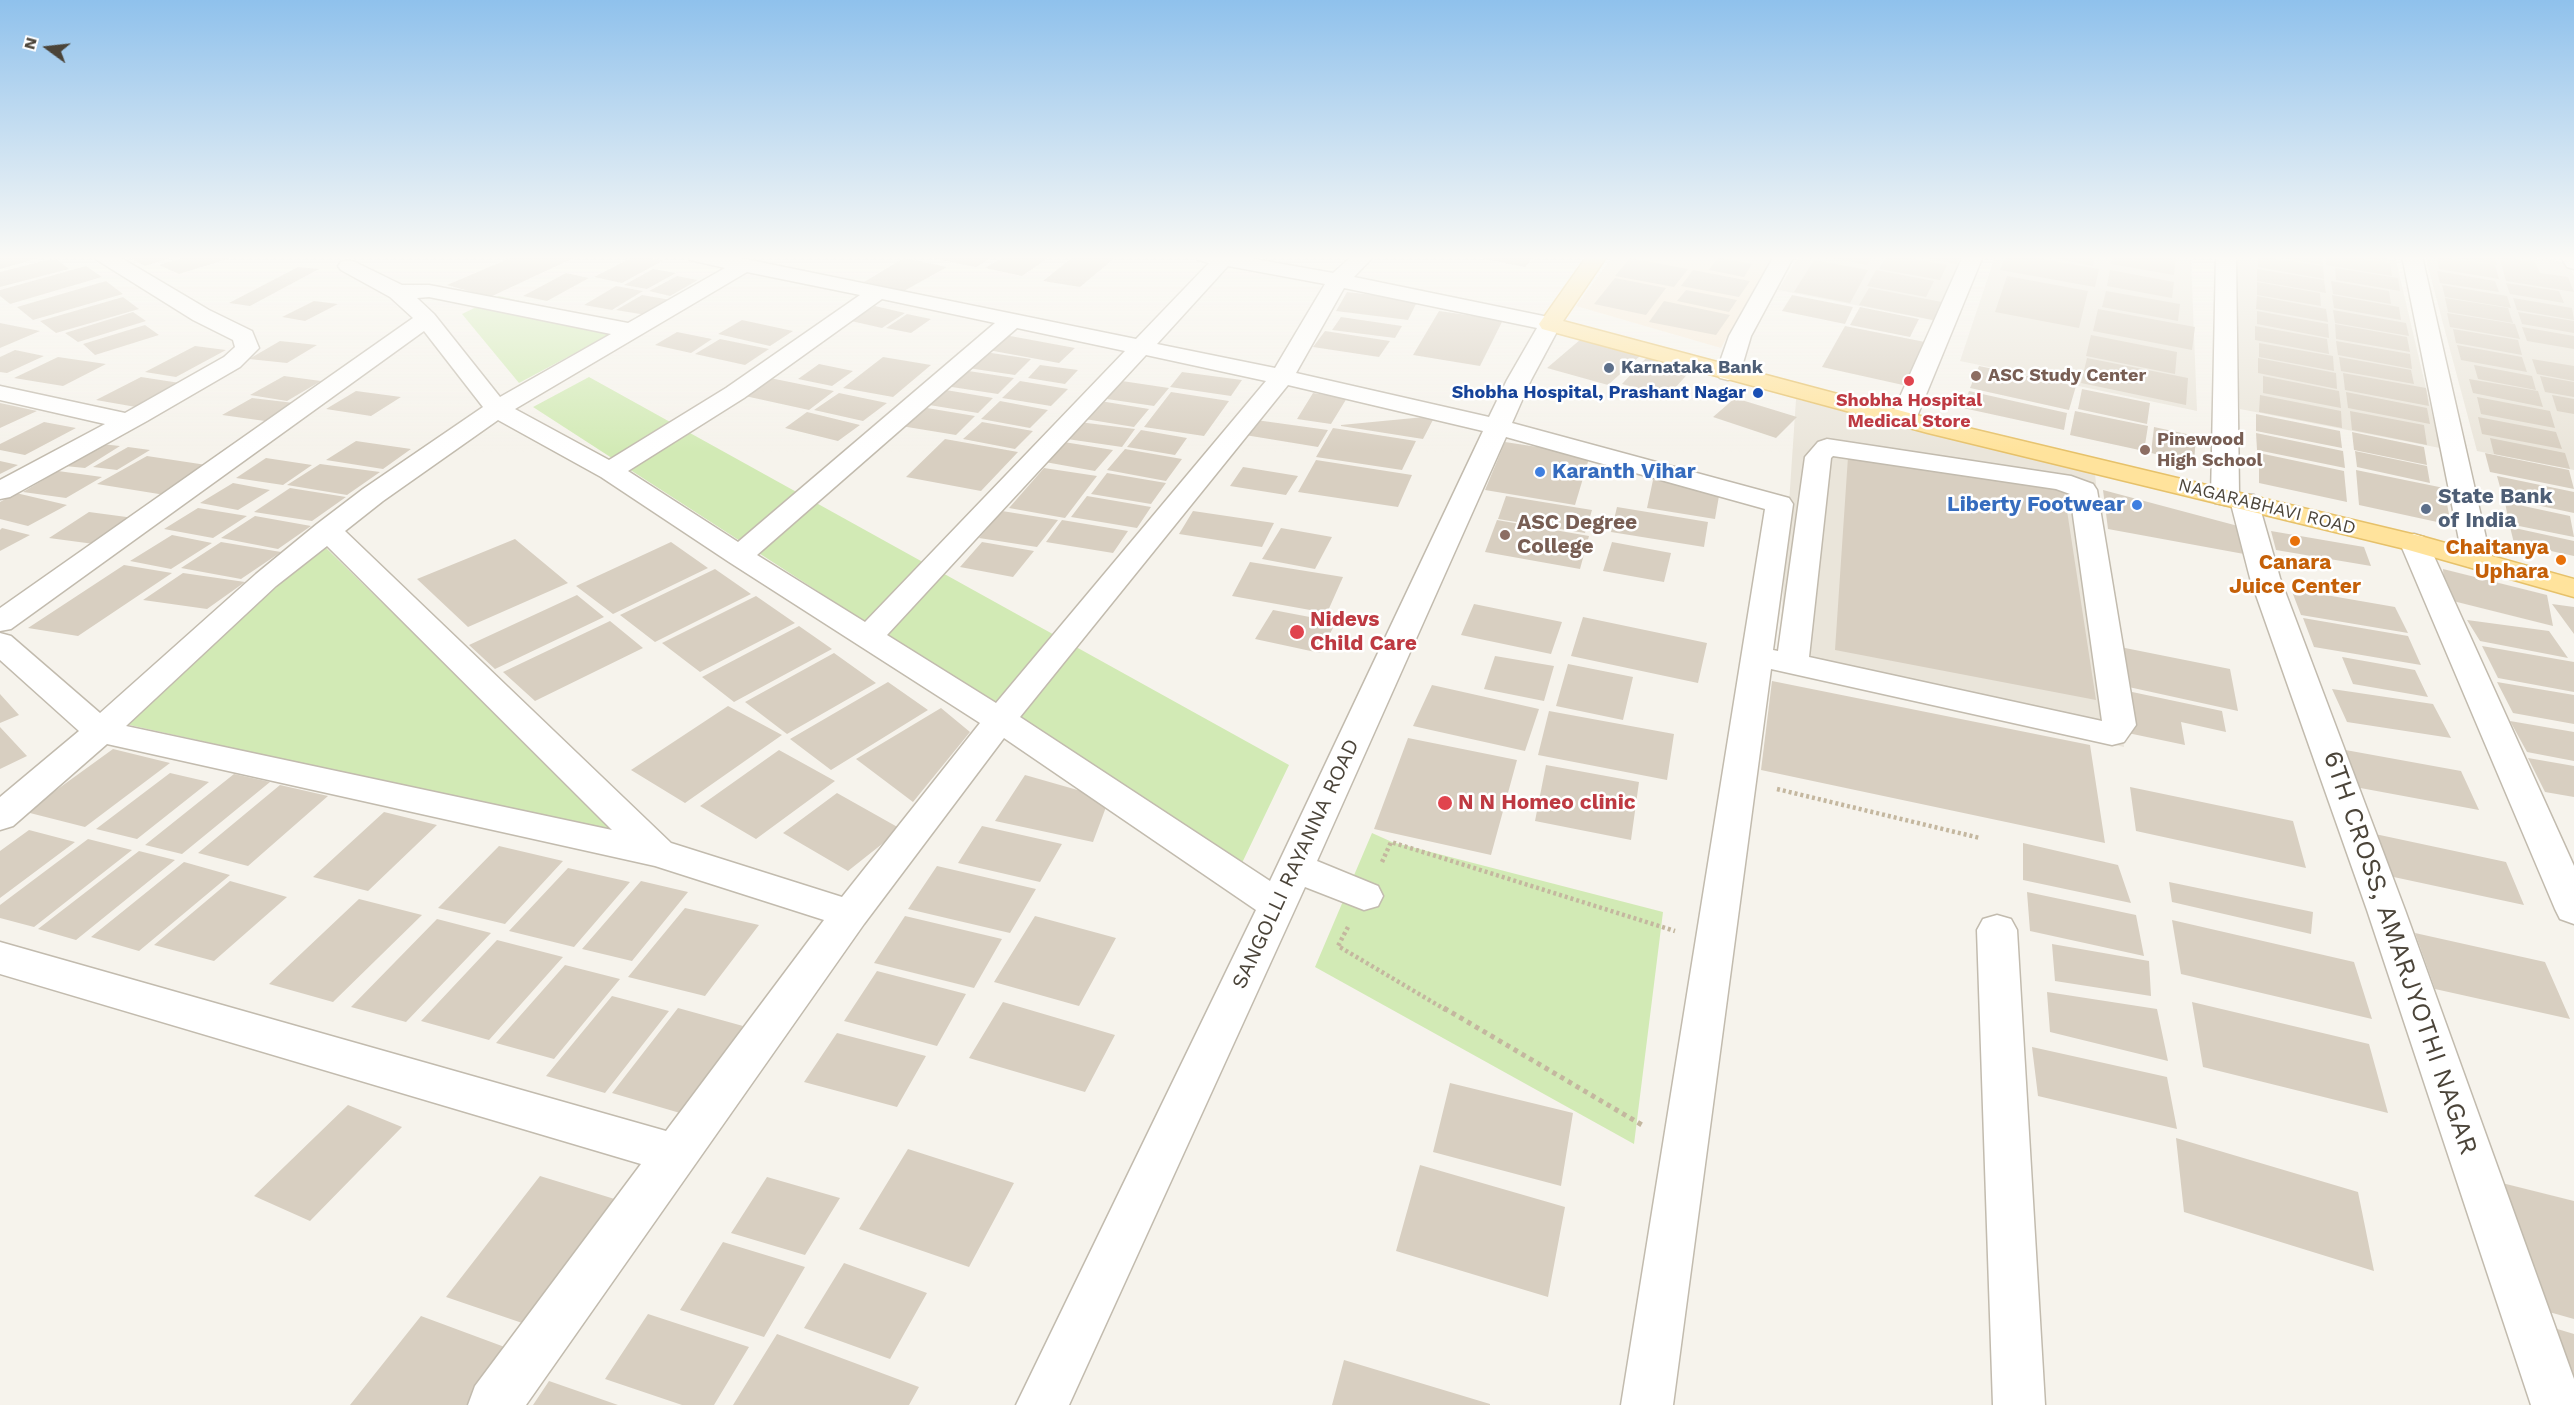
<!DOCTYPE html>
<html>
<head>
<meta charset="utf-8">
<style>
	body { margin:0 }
	#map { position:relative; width:2574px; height:1405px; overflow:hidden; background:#f6f3ec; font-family:"Work Sans",sans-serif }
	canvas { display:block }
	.north { position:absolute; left:18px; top:18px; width:60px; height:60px; -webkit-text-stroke:4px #fff; paint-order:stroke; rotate:285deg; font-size:16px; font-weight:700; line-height:24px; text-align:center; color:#4b4439 }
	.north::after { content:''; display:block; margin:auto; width:21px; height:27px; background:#4b4439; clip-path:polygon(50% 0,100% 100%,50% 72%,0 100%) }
</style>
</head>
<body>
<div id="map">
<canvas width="2574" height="1405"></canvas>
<div class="north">N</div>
</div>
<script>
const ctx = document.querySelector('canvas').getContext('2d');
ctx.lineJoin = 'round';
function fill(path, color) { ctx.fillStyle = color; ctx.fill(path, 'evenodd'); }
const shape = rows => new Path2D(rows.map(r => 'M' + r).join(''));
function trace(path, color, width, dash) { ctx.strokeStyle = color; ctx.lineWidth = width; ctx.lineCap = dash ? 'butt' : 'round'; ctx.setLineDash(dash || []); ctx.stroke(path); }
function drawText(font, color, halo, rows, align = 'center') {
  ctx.font = font + ' "Work Sans",sans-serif'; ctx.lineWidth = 5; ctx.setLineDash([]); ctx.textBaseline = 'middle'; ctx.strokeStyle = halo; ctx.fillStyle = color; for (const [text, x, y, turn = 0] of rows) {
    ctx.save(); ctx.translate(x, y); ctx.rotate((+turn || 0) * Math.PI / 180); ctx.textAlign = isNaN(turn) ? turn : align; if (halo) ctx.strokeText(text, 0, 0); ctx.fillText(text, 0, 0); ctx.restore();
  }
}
fill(shape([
	[1799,256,1966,256,1941,322,1778,290],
	[1995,256,2191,256,2197,411,1960,361],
	[2229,256,2395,256,2440,448,2240,409],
	[2425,256,2521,256,2568,263,2574,276,2574,470,2477,451],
	[1796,399,2095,474,2124,747,1778,668]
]), '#eae5da');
fill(shape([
	[1613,256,1773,256,1721,348,1576,306]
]), '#f7ead8');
fill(shape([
	[499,296,624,327,519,383,462,314],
	[589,377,1289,765,1241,865,533,407],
	[323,545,619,834,125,724],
	[1372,833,1392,842,1663,912,1634,1144,1315,967]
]), '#d2eab5');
fill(shape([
	[8,256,47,256,0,269,0,258],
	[133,256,177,256,145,266,129,257],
	[188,256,237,256,179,274,159,265],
	[515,256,578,256,490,297,447,285],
	[635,256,664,260,622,283,594,277],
	[935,256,994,256,976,267,931,258],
	[1005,256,1051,256,1022,276,985,268],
	[1074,256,1117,256,1080,287,1043,281],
	[1470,256,1535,256,1525,267],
	[1824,256,1872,256,1867,265],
	[1886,256,1898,256,1947,265,1940,280,1879,269],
	[1918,256,1960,256,1956,264],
	[2006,256,2025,256,2099,269,2095,287,2000,270],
	[2044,256,2095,256,2093,266],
	[2113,256,2162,256,2176,258,2174,275,2111,264],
	[2258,256,2323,266,2324,279,2258,267],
	[2277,256,2322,256,2323,265,2277,257],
	[2325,256,2345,256,2390,263,2392,276,2326,265],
	[2359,256,2386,256,2387,262,2359,257],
	[2436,256,2495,265,2499,279,2439,269],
	[2449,256,2494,256,2497,265,2449,257],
	[2499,256,2535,262,2540,273,2568,277,2574,292,2506,281],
	[1718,257,1752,264,1744,277,1709,270],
	[55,258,69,269,0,287,0,272],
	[904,258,947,267,904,291,864,282],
	[1630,258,1688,269,1674,287,1615,276],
	[1814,260,1868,270,1850,303,1794,292],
	[86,266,102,277,10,304,0,296,0,290],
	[298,267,319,269,250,306,229,303],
	[2335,268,2398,278,2400,291,2336,280],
	[653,269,676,273,647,289,624,285],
	[2257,269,2324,280,2326,293,2257,281],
	[1693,270,1750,281,1739,297,1681,286],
	[1876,270,1934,281,1926,297,1867,286],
	[2110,270,2174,282,2172,298,2107,286],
	[2437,271,2495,281,2499,292,2440,283],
	[566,273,589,278,547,301,523,296],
	[677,276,698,280,670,296,649,291],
	[2007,276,2088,291,2079,328,1995,312],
	[1615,278,1666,288,1646,315,1594,304],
	[106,281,123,294,33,320,17,307],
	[2331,281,2389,291,2391,304,2333,294],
	[2257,282,2320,293,2321,306,2257,295],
	[2506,283,2559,291,2564,303,2510,294],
	[2442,285,2507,296,2511,308,2445,297],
	[616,286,643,291,612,310,584,305],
	[1869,288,1942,302,1933,320,1859,305],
	[1686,290,1737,300,1729,312,1677,301],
	[2106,291,2180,304,2178,321,2102,307],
	[1347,292,1418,300,1408,320,1336,311],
	[642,295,671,300,646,315,616,310],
	[1792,295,1853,307,1845,324,1782,311],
	[2332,295,2399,307,2401,320,2334,308],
	[2257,296,2326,309,2328,322,2256,309],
	[123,297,139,309,56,333,40,321],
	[2445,298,2508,308,2513,323,2448,312],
	[2513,298,2572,308,2574,320,2517,310],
	[314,301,338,304,305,321,282,317],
	[1664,301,1730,315,1716,335,1649,322],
	[875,306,905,313,882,328,851,321],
	[1860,307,1919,319,1910,337,1850,325],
	[2098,309,2195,327,2192,350,2093,331],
	[2333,310,2406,323,2409,336,2335,323],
	[1439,311,1503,320,1480,366,1413,355],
	[2257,311,2328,324,2329,338,2257,324],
	[133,312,146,321,78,342,65,333],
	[2518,312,2574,321,2574,333,2522,324],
	[2447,313,2515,324,2520,339,2450,327],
	[907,314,931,319,911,333,886,328],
	[1341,317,1402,326,1395,338,1332,330],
	[742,320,793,331,770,346,718,334],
	[0,323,40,331,0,348],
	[2335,324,2407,337,2410,352,2336,339],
	[145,325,159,335,95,355,83,344],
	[1845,326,1930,343,1912,387,1822,367],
	[2255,326,2327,339,2329,354,2255,340],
	[2522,327,2574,336,2574,349,2527,341],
	[2453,329,2518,340,2522,355,2456,343],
	[1325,331,1390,341,1379,357,1313,347],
	[677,332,712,339,691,353,655,345],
	[1005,335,1075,348,1059,363,988,350],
	[2091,335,2177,352,2175,374,2086,356],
	[720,339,769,349,745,365,695,354],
	[1581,339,1640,356,1608,385,1547,368],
	[280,341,317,345,287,363,249,359],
	[2336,341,2410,354,2412,369,2338,355],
	[2259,343,2333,356,2334,371,2259,357],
	[2457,345,2522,357,2527,372,2461,360],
	[195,346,226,350,176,377,145,372],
	[15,350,44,356,7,373,0,372,0,357],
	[985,352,1031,359,1015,375,968,368],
	[58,357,106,364,63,386,14,378],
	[883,357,931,365,893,397,843,388],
	[1647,357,1692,369,1668,396,1622,384],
	[2339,357,2411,370,2414,384,2341,371],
	[2087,358,2188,378,2186,405,2081,383],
	[2258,358,2336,373,2337,389,2258,373],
	[2532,359,2574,366,2574,381,2537,374],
	[819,364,853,371,832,386,798,379],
	[1040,365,1078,370,1065,384,1028,378],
	[2474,365,2532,376,2536,390,2478,379],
	[1979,366,2076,386,2069,410,1970,388],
	[962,370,1014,378,998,394,945,386],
	[1182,372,1242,380,1231,396,1170,387],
	[2343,373,2426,388,2429,406,2345,390],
	[284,376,321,381,287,401,250,395],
	[2263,376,2339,391,2341,408,2263,393],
	[2540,376,2574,382,2574,397,2545,392],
	[141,377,180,383,136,407,96,400],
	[770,378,834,391,809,410,745,396],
	[2469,379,2538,391,2543,407,2473,393],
	[1020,381,1068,389,1051,406,1002,398],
	[1122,381,1169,388,1154,406,1107,399],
	[940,389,993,398,978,413,923,404],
	[2082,389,2150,403,2147,424,2078,409],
	[356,391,401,397,371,416,326,409],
	[1969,391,2067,413,2064,430,1963,408],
	[1171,392,1229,401,1204,436,1144,427],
	[2346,392,2427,408,2430,424,2348,408],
	[839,393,887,403,863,421,814,410],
	[1313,393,1347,398,1331,424,1297,419],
	[2260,395,2341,411,2342,428,2259,412],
	[2552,395,2574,399,2574,414,2557,411],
	[2477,397,2550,411,2555,428,2481,414],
	[252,398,294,403,265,421,222,415],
	[1735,398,1797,417,1776,438,1713,417],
	[1000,401,1048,410,1030,428,981,419],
	[1100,401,1149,409,1134,427,1085,419],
	[0,403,37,411,0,428],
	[921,407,975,416,956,435,901,426],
	[2075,411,2148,426,2144,451,2070,435],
	[2350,411,2424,425,2427,445,2352,430],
	[807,412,860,425,838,441,785,428],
	[2256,414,2340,431,2342,448,2256,431],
	[1435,416,1423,439,1341,426,1341,425],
	[2478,417,2556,432,2562,449,2482,434],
	[1256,420,1328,430,1318,447,1245,435],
	[44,422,76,428,25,455,0,450,0,444],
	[982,422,1033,431,1015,449,963,439],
	[1079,422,1135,429,1122,447,1067,439],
	[2154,427,2196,436,2194,463,2151,453],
	[1333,428,1416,441,1402,470,1316,457],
	[1141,430,1187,438,1175,455,1127,447],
	[2352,432,2424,447,2427,465,2354,450],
	[2256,433,2343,451,2345,468,2257,450],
	[2490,438,2565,453,2570,469,2494,454],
	[945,439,1018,452,981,491,906,477],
	[356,441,411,449,383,469,326,460],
	[1064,442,1113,450,1095,471,1045,462],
	[1505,442,1590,455,1575,505,1485,490],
	[101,444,120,446,85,468,65,466],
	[128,447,150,450,117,470,93,467],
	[1125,449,1182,459,1166,481,1107,470],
	[2355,451,2427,466,2430,483,2357,467],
	[2259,453,2344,471,2347,502,2259,483],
	[2485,453,2569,470,2574,489,2490,472],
	[147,456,213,466,165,495,97,484],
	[1848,457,2064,491,2096,700,1835,650],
	[266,458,312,465,283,485,236,478],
	[1316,460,1412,475,1398,507,1298,492],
	[0,461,18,465,0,474],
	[320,464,380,472,347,495,287,485],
	[1243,467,1298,476,1286,495,1230,486],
	[1044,468,1097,476,1065,518,1009,508],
	[2356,470,2444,488,2451,525,2359,505],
	[58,471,102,477,66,498,23,492],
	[1107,473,1166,483,1151,504,1091,494],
	[2497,476,2574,492,2574,513,2503,498],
	[1653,480,1720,490,1715,519,1647,508],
	[233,483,270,490,238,510,200,503],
	[290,488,346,497,312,521,254,512],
	[2103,490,2238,526,2244,554,2108,529],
	[16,493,67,505,28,526,0,519,0,502],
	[1087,496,1151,507,1137,528,1071,517],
	[1506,496,1592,510,1585,533,1498,519],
	[2505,502,2570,516,2574,537,2509,524],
	[1617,507,1708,522,1704,547,1611,532],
	[198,508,247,516,213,538,164,529],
	[1002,511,1058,520,1037,547,979,538],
	[1193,511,1274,523,1262,547,1179,534],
	[89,512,134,518,94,544,49,538],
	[255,516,311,526,278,549,221,538],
	[1062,520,1128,531,1113,553,1046,542],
	[1497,520,1589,536,1580,569,1485,552],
	[2510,527,2574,541,2574,556,2514,543],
	[2,528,30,535,0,551,0,530],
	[1281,528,1332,537,1315,569,1262,559],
	[2271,531,2364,547,2371,566,2276,550],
	[172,535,212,543,171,569,130,561],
	[515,539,568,583,468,627,417,579],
	[221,542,281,552,241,579,181,568],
	[671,542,708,568,613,614,576,586],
	[982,542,1034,551,1013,577,960,567],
	[1612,542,1671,553,1664,582,1603,571],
	[1250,562,1343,577,1327,613,1232,596],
	[124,565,172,573,78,636,28,628],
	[715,569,751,594,655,642,620,615],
	[2443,569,2547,595,2553,626,2445,599],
	[183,573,245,582,207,609,143,600],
	[2291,589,2395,607,2408,633,2301,615],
	[577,595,604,617,495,669,469,645],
	[756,596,795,623,700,672,662,643],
	[1474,604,1562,622,1551,654,1461,635],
	[2552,604,2574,607,2574,634],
	[1273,610,1336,622,1320,653,1255,639],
	[1583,617,1707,643,1698,683,1571,656],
	[2303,618,2408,636,2421,665,2314,647],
	[2467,620,2549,631,2568,658,2480,641],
	[610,621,643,648,535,701,503,672],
	[799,626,832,649,734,702,702,677],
	[2110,645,2230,669,2238,711,2115,684],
	[2482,646,2574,662,2574,692,2498,678],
	[834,653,876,683,787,734,745,702],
	[1495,656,1554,666,1544,701,1484,689],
	[2342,657,2415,670,2428,697,2353,684],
	[1568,664,1633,677,1623,720,1556,706],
	[1772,681,2090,745,2105,843,1761,770],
	[888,682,928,710,831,770,790,739],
	[2497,682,2574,695,2574,724,2513,713],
	[1432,685,1539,709,1525,751,1413,726],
	[2118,689,2222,711,2226,732,2181,722,2185,745,2123,732],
	[2332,689,2433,704,2451,738,2347,722],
	[0,694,19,715,0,723],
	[728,706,782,735,685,803,631,770],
	[941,708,970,732,913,802,856,759],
	[1549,711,1674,734,1667,780,1538,755],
	[2510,721,2574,732,2574,761,2527,752],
	[0,727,27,756,0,769],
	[1408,738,1517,760,1491,855,1374,829],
	[113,749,170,763,85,827,26,812],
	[2340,749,2461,771,2479,810,2355,787],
	[779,750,835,781,756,839,700,806],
	[2528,758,2574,766,2574,797,2545,792],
	[1546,765,1639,782,1631,840,1535,821],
	[170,773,209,782,137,839,96,829],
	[234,774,270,782,182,854,145,845],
	[1025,775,1109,799,1093,842,995,821],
	[280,785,328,796,248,866,198,853],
	[2130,787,2293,821,2306,868,2136,831],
	[837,793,901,829,848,871,783,833],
	[384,812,437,825,368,891,313,877],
	[982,826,1062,844,1040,882,958,863],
	[29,830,75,842,0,898,0,851],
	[2375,834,2506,862,2524,905,2389,876],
	[88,839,132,850,34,927,0,918,0,905],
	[2023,843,2118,865,2131,903,2023,880],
	[499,846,563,861,505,924,438,908],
	[139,851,175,860,76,940,38,929],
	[184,862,230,875,139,951,91,937],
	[937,866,1036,889,1010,933,908,909],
	[568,868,630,882,574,947,509,931],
	[230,881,287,897,214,961,154,945],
	[641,881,688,892,632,961,582,949],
	[2169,882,2313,912,2311,934,2172,902],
	[2027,892,2136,915,2144,956,2030,931],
	[359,899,422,915,333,1002,269,984],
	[685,908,759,925,705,996,628,977],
	[905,916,1002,939,974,988,874,963],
	[1035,916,1116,938,1079,1006,994,982],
	[437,919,491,933,406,1022,351,1007],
	[2172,920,2354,962,2372,1019,2181,974],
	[2415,933,2545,962,2570,1019,2435,989],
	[497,940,563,957,489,1040,421,1021],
	[2052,944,2149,961,2151,996,2055,981],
	[565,965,620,979,554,1059,496,1043],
	[877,971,966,994,937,1046,844,1021],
	[2047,992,2157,1009,2168,1061,2050,1032],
	[612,996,669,1011,605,1093,546,1076],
	[1003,1002,1115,1035,1085,1092,969,1058],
	[2192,1002,2369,1044,2388,1113,2203,1067],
	[678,1008,743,1026,680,1113,612,1093],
	[837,1033,926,1056,897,1107,804,1082],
	[2032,1047,2167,1077,2177,1129,2038,1096],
	[1450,1083,1573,1113,1561,1186,1433,1152],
	[348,1105,402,1127,310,1221,254,1196],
	[2176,1138,2358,1192,2374,1271,2184,1212],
	[908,1149,1014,1183,969,1267,859,1229],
	[1420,1165,1565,1207,1548,1297,1396,1251],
	[540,1176,621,1201,531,1326,446,1297],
	[767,1177,840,1198,805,1255,731,1233],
	[2494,1181,2574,1201,2574,1319,2542,1310],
	[723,1242,805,1267,764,1337,680,1310],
	[844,1263,927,1293,890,1359,804,1328],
	[648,1314,749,1347,714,1405,682,1405,605,1379],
	[421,1316,510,1349,468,1405,350,1405],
	[2554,1328,2574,1334,2574,1392],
	[777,1334,919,1387,909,1405,733,1405],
	[1344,1360,1490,1404,1490,1405,1332,1405],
	[549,1381,618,1405,533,1405]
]), '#d8cfc1');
const minor = shape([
	[94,256,118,256,209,310,252,331,259,348,240,367,147,421,10,497,0,499,0,480,105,424,0,400,0,386,125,413,224,357,235,347,233,340,193,320,97,260,94,256],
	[687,256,727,256,745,259,1136,339,1209,263,1198,260,1195,256,1238,256,1333,273,1352,256,1374,256,1354,277,1558,319,1561,324,1531,380,1512,423,1789,498,1793,504,1773,650,1778,651,1805,457,1818,442,1827,439,2071,476,2093,484,2097,490,2136,725,2124,742,2112,745,1771,669,1673,1405,1621,1405,1765,509,1506,437,1317,861,1378,886,1383,896,1378,906,1364,910,1305,887,1069,1405,1016,1405,1256,910,1004,738,864,924,526,1405,468,1405,475,1386,641,1164,0,974,0,942,666,1131,824,920,655,866,107,744,13,826,0,830,0,797,79,731,0,660,0,633,11,636,100,713,256,574,317,524,363,489,483,407,424,331,11,629,0,631,0,608,413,318,390,297,341,270,338,266,341,262,348,260,355,262,402,285,429,285,628,323,725,268,690,260,687,256],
	[1228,266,1325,284,1275,368,1157,344,1228,266],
	[747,272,860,295,726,388,609,460,515,409,747,272],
	[1344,288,1537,328,1507,380,1489,417,1296,373,1344,288],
	[429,297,611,334,500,397,434,314,417,298,429,297],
	[882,299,995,323,738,542,628,471,744,398,882,299],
	[1017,328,1125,351,865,622,757,555,1017,328],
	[1146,355,1266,381,996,703,887,635,1146,355],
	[1288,385,1483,431,1270,881,1020,717,1288,385],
	[498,420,601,477,729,562,980,723,842,897,671,843,345,531,383,501,498,420],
	[1833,456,2056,489,2070,494,2102,721,1809,657,1831,458,1833,456],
	[327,546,612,830,126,726,276,586,327,546],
	[1774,256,1794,256,1751,336,1740,373,1736,378,1728,380,1720,378,1716,373,1729,336,1774,256],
	[1963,256,1983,256,1916,419,1912,424,1903,427,1894,424,1890,419,1963,256],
	[2216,256,2236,256,2239,494,2254,495,2258,501,2280,578,2405,910,2574,1379,2574,1405,2531,1405,2367,910,2250,578,2231,504,2225,505,2215,503,2211,497,2216,256],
	[2402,256,2422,256,2491,560,2487,566,2477,569,2467,566,2463,560,2402,256],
	[2560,256,2574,256,2574,269,2567,267,2560,256],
	[2414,534,2424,537,2428,543,2574,866,2574,924,2560,919,2555,909,2400,543,2404,537,2414,534],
	[1997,915,2011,919,2017,930,2045,1405,1993,1405,1977,930,1983,919,1997,915]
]);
const major = shape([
	[1587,256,1607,256,1563,321,1943,422,2424,537,2574,579,2574,597,2405,549,1928,433,1542,329,1539,324,1587,256]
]);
trace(minor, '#c2bbae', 3);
trace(major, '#e6c16a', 3);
trace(shape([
	[1777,789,1980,838],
	[1382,862,1391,842,1675,931],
	[1348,927,1338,946,1446,1010]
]), '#c4b79f', 4.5, [3, 3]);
trace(shape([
	[1444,1008,1642,1125]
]), '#c4b79f', 5, [4.5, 4.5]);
fill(minor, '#fff');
fill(major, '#ffe39c');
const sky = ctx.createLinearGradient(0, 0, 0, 452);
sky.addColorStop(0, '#8fc1ec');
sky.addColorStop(0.57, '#fbfaf6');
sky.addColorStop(1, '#fbfaf600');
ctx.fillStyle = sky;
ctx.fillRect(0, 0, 2574, 452);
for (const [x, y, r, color] of [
	[1609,368,6,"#5c6f8a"],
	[1976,376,6,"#8d6e63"],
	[1909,381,6,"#e0444e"],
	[1758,393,6,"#1a4fb4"],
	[2145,450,6,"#8d6e63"],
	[1540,472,6,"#3f7fe0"],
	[2137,505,6,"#3f7fe0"],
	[2426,509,6,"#5c6f8a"],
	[1505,535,6,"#8d6e63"],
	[2295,541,6,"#e8710a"],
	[2561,560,6,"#e8710a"],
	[1297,632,8,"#e0444e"],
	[1445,803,8,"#e0444e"]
]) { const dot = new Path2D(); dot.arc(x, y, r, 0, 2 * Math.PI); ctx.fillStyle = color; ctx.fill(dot); trace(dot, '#fff', 2); }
drawText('bold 18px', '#4e5e75', '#fff', [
	["Karnataka Bank",1621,368]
], 'left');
drawText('bold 18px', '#785e54', '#fff', [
	["ASC Study Center",1988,376],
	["Pinewood",2157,440],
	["High School",2157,461]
], 'left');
drawText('bold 18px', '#164399', '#fff', [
	["Shobha Hospital, Prashant Nagar",1746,393]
], 'right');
drawText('bold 18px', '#be3a42', '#fff', [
	["Shobha Hospital",1909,401],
	["Medical Store",1909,422]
]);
drawText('18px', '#4b4439', '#fff', [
	["NAGARABHAVI ROAD",2267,507,14]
]);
drawText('bold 21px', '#366cbe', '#fff', [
	["Karanth Vihar",1552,472],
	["Liberty Footwear",2125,505,"right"]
], 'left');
drawText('bold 21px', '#4e5e75', '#fff', [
	["State Bank",2438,497],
	["of India",2438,521]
], 'left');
drawText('bold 21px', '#785e54', '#fff', [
	["ASC Degree",1517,523],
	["College",1517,547]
], 'left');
drawText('bold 21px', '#c56008', '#fff', [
	["Chaitanya",2549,548],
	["Uphara",2549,572],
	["Canara",2295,563,"center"],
	["Juice Center",2295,587,"center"]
], 'right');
drawText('bold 21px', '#be3a42', '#fff', [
	["Nidevs",1310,620],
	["Child Care",1310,644],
	["N N Homeo clinic",1458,803]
], 'left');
drawText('21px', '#4b4439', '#fff', [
	["SANGOLLI RAYANNA ROAD",1296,864,-65]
]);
drawText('26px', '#4b4439', '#fff', [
	["6TH CROSS, AMARJYOTHI NAGAR",2400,953,71]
]);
</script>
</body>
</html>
